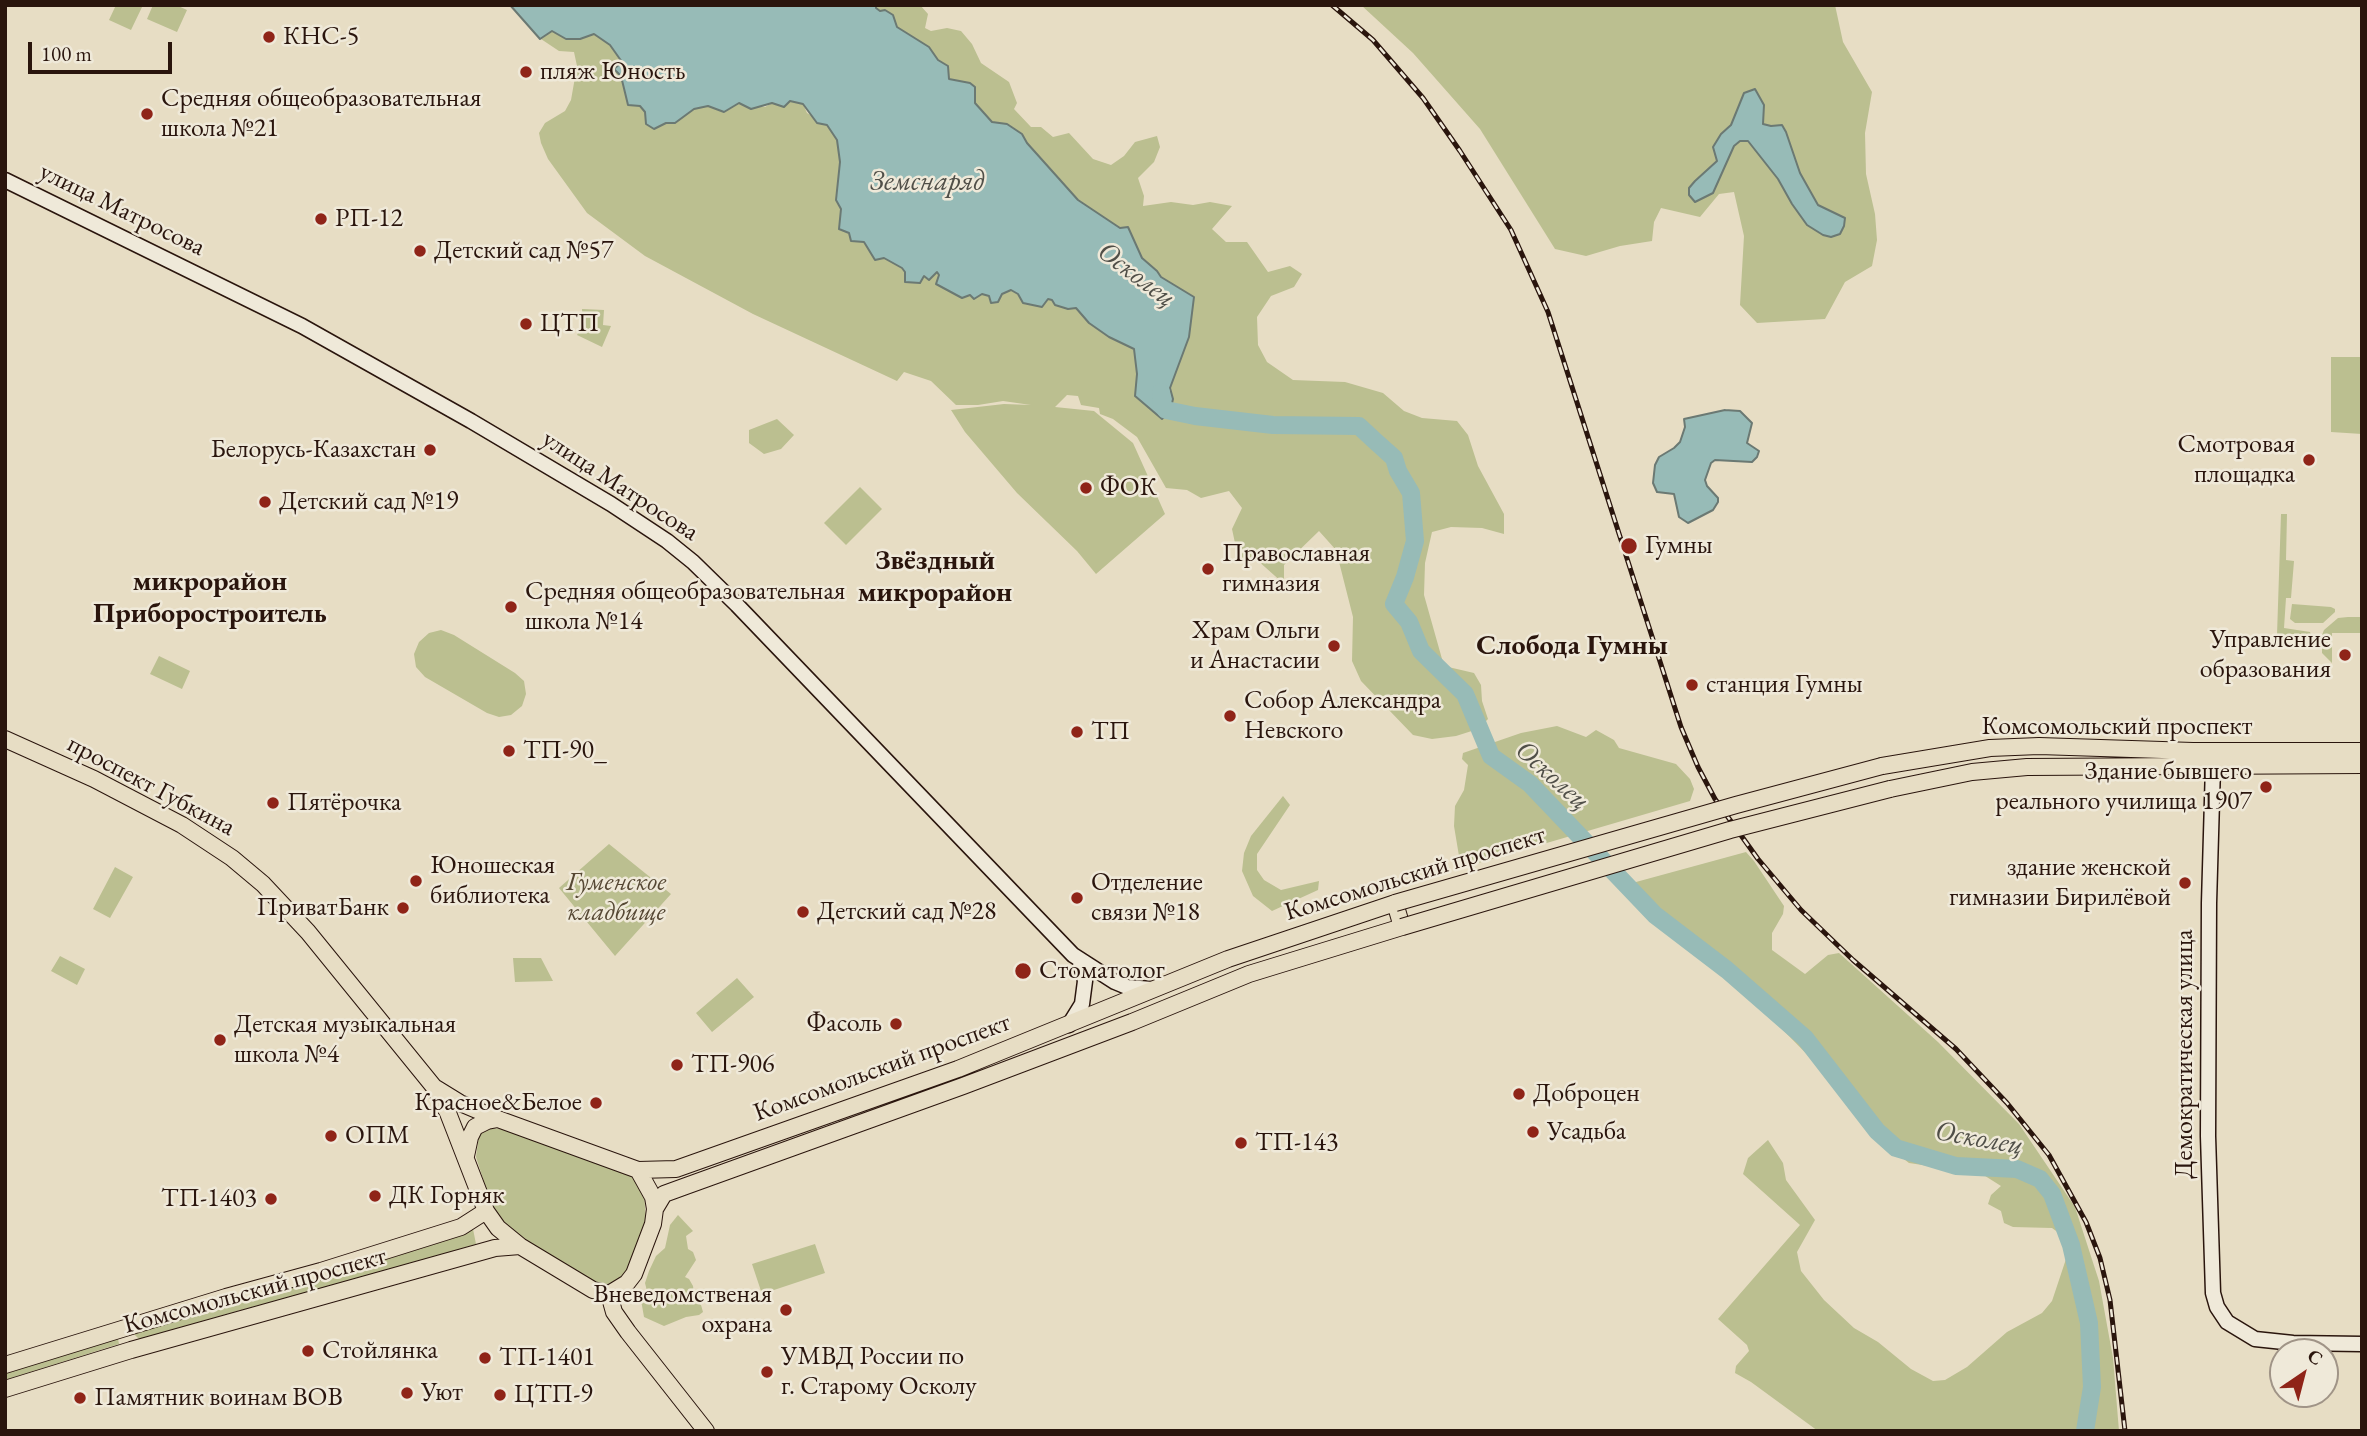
<!DOCTYPE html>
<html>
<head>
<meta charset="utf-8">
<style>
	body { margin:0 }
	#map { position:relative; width:2367px; height:1436px; overflow:hidden; background:#e7ddc4; font-family:"EB Garamond",serif }
	canvas { display:block }
	.frame { position:absolute; inset:0; border:7px solid #2a150d; pointer-events:none }
	.north { position:absolute; left:2269px; top:1338px; width:70px; height:70px; box-sizing:border-box; background:#efe9d9; border:2px solid #a09487; border-radius:50%; rotate:35deg; font-size:19px; font-weight:700; line-height:28px; text-align:center; color:#2a150d }
	.north::after { content:''; display:block; margin:auto; width:24px; height:32px; background:#8f2418; clip-path:polygon(50% 0,100% 100%,50% 72%,0 100%) }
	.scale { position:absolute; left:28px; top:42px; width:144px; height:32px; box-sizing:border-box; border:4px solid #2a150d; border-top:0; padding-left:9px; font-size:21px; line-height:24px; white-space:nowrap; color:#2a150d; -webkit-text-stroke:5px #efe9d9; paint-order:stroke }
</style>
</head>
<body>
<div id="map">
<canvas width="2367" height="1436"></canvas>
<div class="frame"></div>
<div class="north">С</div>
<div class="scale">100 m</div>
</div>
<script>
const ctx = document.querySelector('canvas').getContext('2d');
ctx.lineJoin = 'round';
function fill(path, color) { ctx.fillStyle = color; ctx.fill(path, 'evenodd'); }
const shape = rows => new Path2D(rows.map(r => 'M' + r).join(''));
function trace(path, color, width, dash) { ctx.strokeStyle = color; ctx.lineWidth = width; ctx.lineCap = dash ? 'butt' : 'round'; ctx.setLineDash(dash || []); ctx.stroke(path); }
function drawText(font, color, halo, rows, align = 'center') {
  ctx.font = font + ' "EB Garamond",serif'; ctx.lineWidth = 5; ctx.setLineDash([]); ctx.textBaseline = 'middle'; ctx.strokeStyle = halo; ctx.fillStyle = color; for (const [text, x, y, turn = 0] of rows) {
    ctx.save(); ctx.translate(x, y); ctx.rotate((+turn || 0) * Math.PI / 180); ctx.textAlign = isNaN(turn) ? turn : align; if (halo) ctx.strokeText(text, 0, 0); ctx.fillText(text, 0, 0); ctx.restore();
  }
}
fill(shape([
	[116,5,143,5,131,30,109,20],
	[153,5,176,5,187,10,177,32,147,19],
	[876,5,920,5,928,14,925,28,931,31,947,28,961,31,972,44,981,63,1009,82,1017,103,1014,109,1031,127,1041,127,1053,137,1069,133,1093,159,1111,165,1124,156,1135,142,1157,136,1160,147,1154,162,1138,178,1144,196,1143,206,1171,202,1193,205,1210,202,1232,206,1212,229,1226,242,1247,242,1268,272,1290,266,1302,274,1294,287,1271,296,1257,317,1258,345,1267,362,1293,380,1345,382,1383,393,1404,411,1422,418,1457,421,1468,435,1478,466,1504,514,1504,534,1482,528,1451,527,1432,532,1425,563,1424,595,1444,666,1474,673,1481,685,1482,701,1488,719,1478,729,1456,736,1432,739,1413,735,1361,681,1352,661,1353,617,1336,550,1319,531,1284,565,1284,584,1256,559,1238,557,1232,529,1242,508,1229,491,1201,498,1187,490,1166,488,1137,437,1113,419,1100,414,1099,408,1081,405,1078,396,1067,395,1055,407,1094,411,1133,443,1165,514,1096,574,1077,551,1017,493,965,432,951,410,1004,404,1031,405,1003,401,978,405,956,405,931,381,904,372,897,381,753,314,645,256,587,213,548,159,541,143,539,133,545,123,565,111,571,100,577,66,574,52,559,51,541,39,552,31,581,39,594,34,610,45,623,62,621,76,626,96,640,106,645,112,708,106,724,112,739,103,765,107,772,103,790,101,803,104,807,113,827,125,837,140,840,162,836,200,841,209,839,228,849,233,856,240,864,242,875,260,884,258,902,268,905,272,905,281,937,272,974,299,982,294,989,296,991,303,1002,294,1011,290,1042,307,1047,299,1052,299,1055,305,1068,309,1076,308,1089,323,1109,337,1134,349,1137,374,1135,396,1162,419,1173,399,1170,389,1189,337,1194,297,1161,277,1157,271,1141,258,1128,228,1120,228,1078,200,1027,143,1022,134,1007,124,992,122,975,103,975,87,970,83,948,79,948,66,938,60,928,47,897,27,875,8],
	[1361,5,1835,5,1843,42,1872,92,1865,133,1866,174,1875,214,1877,240,1872,266,1845,282,1825,319,1757,323,1740,305,1744,236,1734,192,1719,194,1700,217,1661,208,1654,222,1652,241,1620,246,1586,256,1555,249,1480,129,1413,53],
	[582,309,604,310,603,325,611,326,602,347,577,335,583,324],
	[2331,357,2362,357,2362,434,2331,432],
	[777,419,794,435,781,449,764,454,749,443,749,430],
	[860,487,882,509,846,545,824,523],
	[2281,514,2287,514,2286,560,2294,561,2291,598,2286,598,2284,628,2310,632,2312,637,2310,638,2277,635],
	[2292,604,2331,607,2335,609,2335,612,2323,623,2295,623,2290,619],
	[2348,617,2362,617,2362,694,2361,633,2332,633,2332,663,2322,653,2322,635,2324,630,2338,618],
	[441,630,454,635,515,673,524,681,526,694,522,706,511,715,499,717,487,713,425,677,416,667,414,654,419,642,429,633],
	[159,656,190,671,182,689,150,674],
	[1557,726,1586,737,1596,730,1614,740,1619,748,1676,764,1690,779,1694,789,1690,801,1475,864,1460,862,1454,826,1455,806,1464,790,1468,765,1462,759,1463,753,1521,733],
	[1283,796,1290,805,1257,854,1257,870,1264,880,1281,890,1319,881,1318,890,1272,911,1253,896,1242,871,1244,853,1251,836],
	[609,844,671,894,615,956,559,888],
	[1746,852,1754,861,1784,906,1783,914,1772,933,1772,950,1805,974,1828,955,1839,953,1938,1042,2019,1124,2075,1207,2099,1281,2113,1358,2119,1431,1818,1431,1751,1382,1735,1373,1736,1366,1749,1351,1747,1345,1718,1319,1800,1225,1743,1174,1748,1158,1768,1140,1783,1163,1786,1180,1815,1220,1797,1252,1801,1271,1824,1300,1854,1328,1878,1342,1911,1369,1933,1381,1945,1380,1967,1367,2007,1332,2042,1313,2052,1301,2066,1259,2063,1236,2052,1228,2013,1227,2004,1223,2001,1211,1988,1204,1991,1195,2001,1186,1982,1174,1909,1163,1883,1143,1860,1118,1835,1083,1785,1032,1721,969,1647,916,1625,885],
	[115,867,133,877,110,918,93,909],
	[60,956,85,969,77,985,51,971],
	[513,958,541,958,553,981,515,982],
	[737,978,754,997,712,1032,696,1013],
	[490,1128,501,1129,629,1174,637,1181,644,1195,646,1219,627,1271,620,1280,612,1285,595,1284,506,1228,493,1210,476,1157,479,1135,484,1130],
	[678,1215,693,1231,686,1236,688,1249,693,1252,696,1260,685,1277,689,1279,693,1286,695,1300,701,1305,703,1312,699,1315,686,1317,664,1326,644,1317,641,1300,648,1295,645,1283,649,1271,656,1256,665,1248,670,1225],
	[473,1229,476,1244,339,1286,248,1308,143,1338,139,1339,134,1334,137,1331],
	[815,1244,825,1273,762,1294,752,1264],
	[113,1339,118,1339,119,1344,5,1380,5,1371]
]), '#bbbf90');
const water = shape([
	[510,5,876,5,876,8,880,11,885,10,893,15,897,27,929,47,938,60,948,66,949,79,970,83,975,87,975,103,992,122,1007,124,1022,134,1027,143,1078,200,1120,228,1128,227,1142,258,1157,271,1161,277,1194,297,1189,337,1170,388,1173,399,1170,412,1162,419,1135,396,1137,374,1134,349,1109,337,1089,323,1076,308,1068,309,1055,305,1052,300,1048,299,1042,307,1023,303,1018,294,1011,290,1002,294,998,302,991,303,989,296,982,294,974,299,970,295,962,298,936,284,939,275,937,272,929,280,924,276,920,283,905,282,905,272,902,268,884,258,875,260,864,242,851,241,849,233,839,229,841,209,836,200,840,162,837,140,827,125,817,123,803,104,790,101,784,107,772,103,751,109,739,103,724,112,708,106,694,109,675,123,666,123,654,129,646,124,645,112,640,106,628,105,621,76,614,69,622,62,610,45,594,34,580,39,566,39,552,31,540,39,510,5],
	[1755,89,1764,105,1763,124,1771,126,1782,125,1786,132,1800,173,1818,205,1845,218,1844,226,1840,234,1831,237,1823,235,1807,225,1792,204,1778,179,1748,141,1740,141,1734,146,1713,193,1695,202,1689,195,1689,188,1695,181,1717,161,1713,147,1721,134,1731,125,1744,93,1755,89],
	[1725,410,1740,411,1752,423,1747,443,1759,451,1757,457,1752,462,1715,460,1711,463,1705,480,1707,486,1718,498,1718,502,1713,510,1688,523,1679,517,1674,494,1657,492,1653,483,1655,465,1659,457,1674,448,1680,442,1685,427,1684,419,1725,410]
]);
fill(water, '#97bbb7');
trace(water, '#6b7973', 2);
trace(shape([
	[1161,392,1162,404,1166,410,1195,416,1273,425,1359,426,1374,440,1394,458,1398,471,1411,493,1415,541,1405,577,1394,604,1409,622,1421,651,1465,694,1491,756,1530,784,1655,915,1727,970,1805,1038,1877,1131,1896,1148,1956,1166,2017,1169,2040,1179,2052,1194,2071,1245,2089,1323,2092,1387,2085,1431]
]), '#97bbb7', 18);
const secondary = shape([
	[5,180,302,326,471,421,611,504,667,541,693,562,737,605,1073,955,1115,982,1127,987,1152,989],
	[2213,766,2209,903,2208,1136,2213,1293,2217,1307,2227,1322,2255,1339,2293,1343,2362,1344],
	[1069,1025,1082,1004,1085,981,1080,962]
]);
const primary = shape([
	[5,739,94,779,182,825,232,858,263,884,308,932,434,1087,448,1113,486,1211,498,1228,520,1246,593,1290,609,1294,627,1283,634,1274,653,1224,655,1209,653,1197,638,1170,498,1119,460,1103,434,1087],
	[1882,766,1990,748,2039,746,2193,751,2362,751],
	[1890,789,1972,772,2027,767,2362,765],
	[466,1156,470,1137,475,1127,487,1121,498,1119],
	[638,1170,676,1169,958,1069,1228,959,1395,903,1402,927,1249,974,1132,1022,963,1086,686,1186,664,1194,655,1209],
	[609,1294,614,1312,628,1332,706,1431],
	[5,1365,226,1297,321,1271,461,1227,486,1211],
	[5,1389,131,1350,495,1248,520,1246]
]);
trace(secondary, '#2a150d', 17);
trace(primary, '#2a150d', 18);
trace(secondary, '#efe9d9', 14);
trace(primary, '#e7ddc4', 16);
const rail = shape([
	[1332,5,1373,40,1423,98,1460,151,1511,230,1548,312,1681,727,1698,767,1715,799,1758,859,1801,910,1853,960,1956,1049,2007,1103,2049,1155,2086,1222,2100,1258,2110,1300,2125,1431]
]);
trace(rail, '#2a150d', 5);
trace(rail, '#efe9d9', 2.5, [8]);
const primaryBridge = shape([
	[1395,903,1736,805,1882,766],
	[1402,927,1730,830,1890,789]
]);
trace(primaryBridge, '#2a150d', 18, []);
trace(primaryBridge, '#e7ddc4', 16);
for (const [x, y, r, color] of [
	[269,37,7,"#8f2418"],
	[526,72,7,"#8f2418"],
	[147,114,7,"#8f2418"],
	[321,219,7,"#8f2418"],
	[420,251,7,"#8f2418"],
	[526,324,7,"#8f2418"],
	[430,450,7,"#8f2418"],
	[2309,460,7,"#8f2418"],
	[1086,488,7,"#8f2418"],
	[265,502,7,"#8f2418"],
	[1629,546,9,"#8f2418"],
	[1208,569,7,"#8f2418"],
	[511,607,7,"#8f2418"],
	[1334,646,7,"#8f2418"],
	[2345,655,7,"#8f2418"],
	[1692,685,7,"#8f2418"],
	[1230,716,7,"#8f2418"],
	[1077,732,7,"#8f2418"],
	[509,751,7,"#8f2418"],
	[2266,787,7,"#8f2418"],
	[273,803,7,"#8f2418"],
	[416,881,7,"#8f2418"],
	[2185,883,7,"#8f2418"],
	[1077,898,7,"#8f2418"],
	[403,908,7,"#8f2418"],
	[803,912,7,"#8f2418"],
	[1023,971,9,"#8f2418"],
	[896,1024,7,"#8f2418"],
	[220,1040,7,"#8f2418"],
	[677,1065,7,"#8f2418"],
	[1519,1094,7,"#8f2418"],
	[596,1103,7,"#8f2418"],
	[1533,1132,7,"#8f2418"],
	[331,1136,7,"#8f2418"],
	[1241,1143,7,"#8f2418"],
	[375,1196,7,"#8f2418"],
	[271,1199,7,"#8f2418"],
	[786,1310,7,"#8f2418"],
	[308,1351,7,"#8f2418"],
	[485,1358,7,"#8f2418"],
	[767,1372,7,"#8f2418"],
	[407,1393,7,"#8f2418"],
	[500,1395,7,"#8f2418"],
	[80,1398,7,"#8f2418"]
]) { const dot = new Path2D(); dot.arc(x, y, r, 0, 2 * Math.PI); ctx.fillStyle = color; ctx.fill(dot); trace(dot, '#efe9d9', 2.5); }
drawText('26px', '#2a150d', '#efe9d9', [
	["КНС-5",283,37],
	["пляж Юность",540,72],
	["Средняя общеобразовательная",161,99],
	["школа №21",161,129],
	["РП-12",335,219],
	["Детский сад №57",434,251],
	["ЦТП",540,324],
	["Смотровая",2295,445,"right"],
	["площадка",2295,475,"right"],
	["Белорусь-Казахстан",416,450,"right"],
	["ФОК",1100,488],
	["Детский сад №19",279,502],
	["Гумны",1645,546],
	["Православная",1222,554],
	["гимназия",1222,584],
	["Средняя общеобразовательная",525,592],
	["школа №14",525,622],
	["Храм Ольги",1320,631,"right"],
	["и Анастасии",1320,661,"right"],
	["Управление",2331,640,"right"],
	["образования",2331,670,"right"],
	["станция Гумны",1706,685],
	["Собор Александра",1244,701],
	["Невского",1244,731],
	["ТП",1091,732],
	["ТП-90_",523,751],
	["Здание бывшего",2252,772,"right"],
	["реального училища 1907",2252,802,"right"],
	["Пятёрочка",287,803],
	["Юношеская",430,866],
	["библиотека",430,896],
	["здание женской",2171,868,"right"],
	["гимназии Бирилёвой",2171,898,"right"],
	["Отделение",1091,883],
	["связи №18",1091,913],
	["ПриватБанк",389,908,"right"],
	["Детский сад №28",817,912],
	["Стоматолог",1039,971],
	["Фасоль",882,1024,"right"],
	["Детская музыкальная",234,1025],
	["школа №4",234,1055],
	["ТП-906",691,1065],
	["Доброцен",1533,1094],
	["Красное&Белое",582,1103,"right"],
	["Усадьба",1547,1132],
	["ОПМ",345,1136],
	["ТП-143",1255,1143],
	["ДК Горняк",389,1196],
	["ТП-1403",257,1199,"right"],
	["Вневедомственая",772,1295,"right"],
	["охрана",772,1325,"right"],
	["Стойлянка",322,1351],
	["УМВД России по",781,1357],
	["г. Старому Осколу",781,1387],
	["ТП-1401",499,1358],
	["Уют",421,1393],
	["ЦТП-9",514,1395],
	["Памятник воинам ВОВ",94,1398]
], 'left');
drawText('26px', '#2a150d', '#efe9d9', [
	["улица Матросова",122,210,26],
	["улица Матросова",620,486,33],
	["Комсомольский проспект",2117,727],
	["проспект Губкина",151,786,28],
	["Комсомольский проспект",1415,874,-17],
	["Демократическая улица",2185,1054,-90],
	["Комсомольский проспект",882,1068,-20],
	["Комсомольский проспект",255,1291,-15]
]);
drawText('italic 26px', '#564834', '#efe9d9', [
	["Гуменское",616,883],
	["кладбище",616,913]
]);
drawText('italic 28px', '#504f48', '#efe9d9', [
	["Земснаряд",927,182],
	["Осколец",1136,275,37],
	["Осколец",1552,776,42],
	["Осколец",1979,1139,10]
]);
drawText('bold 28px', '#2a150d', '#efe9d9', [
	["Звёздный",935,561],
	["микрорайон",935,593],
	["микрорайон",210,582],
	["Приборостроитель",210,614],
	["Слобода Гумны",1572,646]
]);
</script>
</body>
</html>
